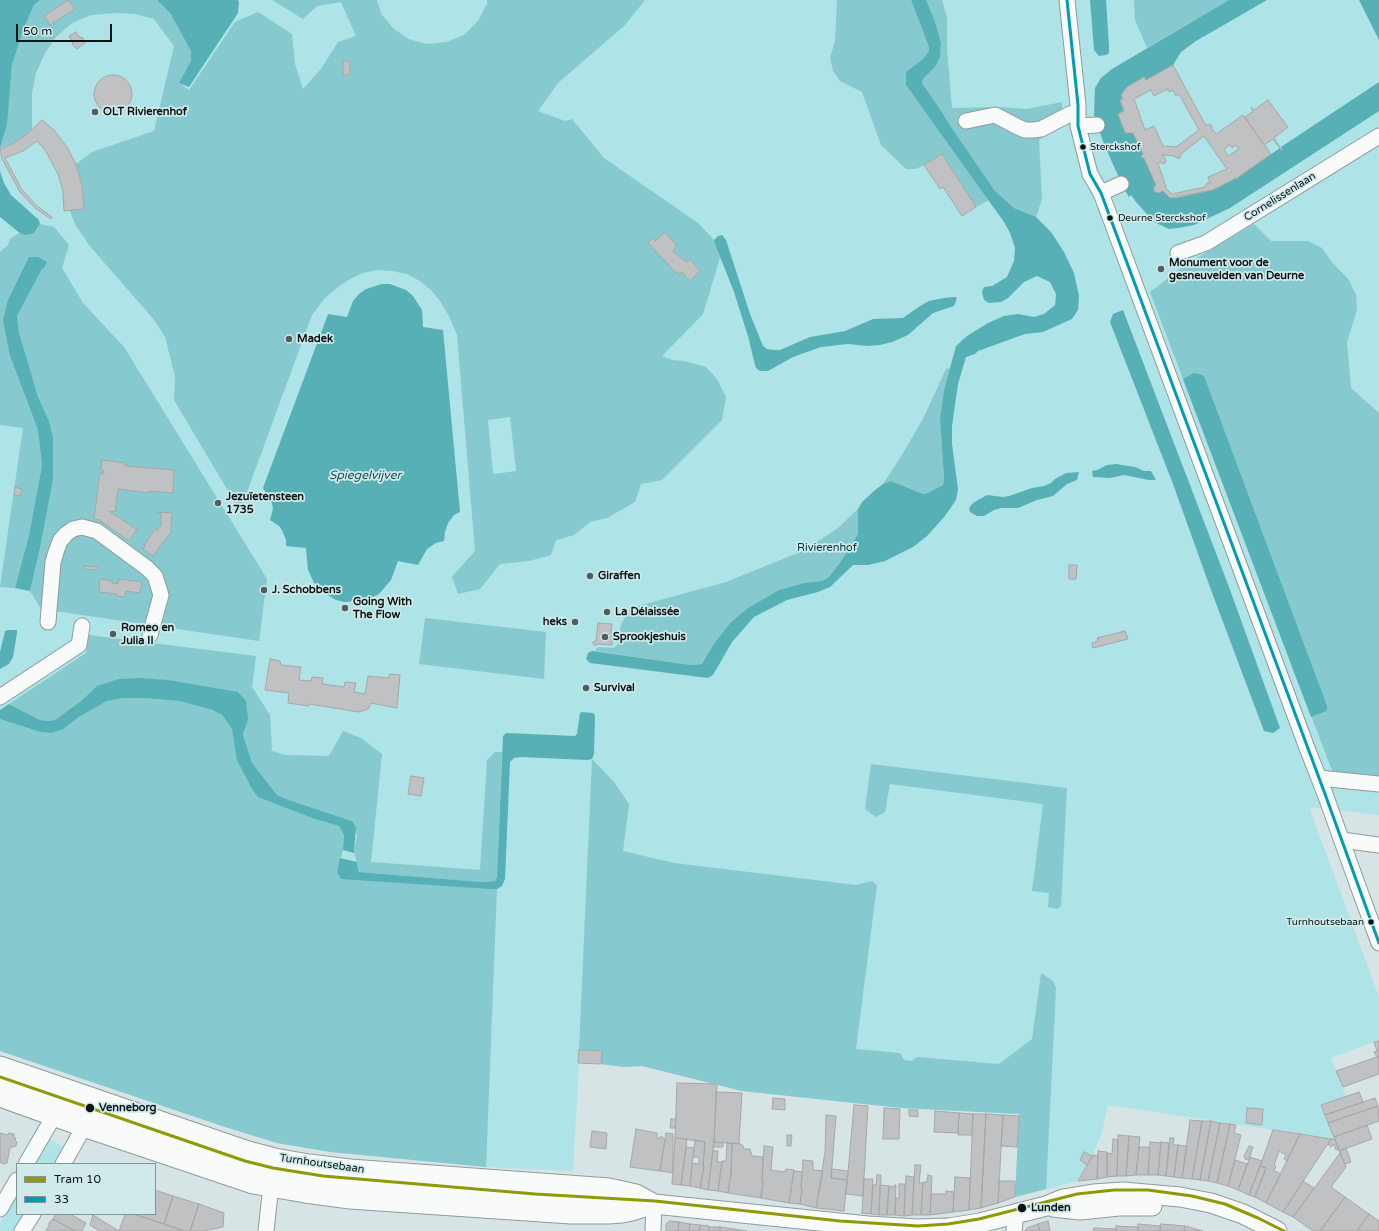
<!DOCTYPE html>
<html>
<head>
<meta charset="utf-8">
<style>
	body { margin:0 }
	#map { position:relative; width:1379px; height:1231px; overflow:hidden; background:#d6e4e6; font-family:"Varela Round",sans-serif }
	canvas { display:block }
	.legend { position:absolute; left:16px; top:1163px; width:140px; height:52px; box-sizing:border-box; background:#d0eaec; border:1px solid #819496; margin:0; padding:5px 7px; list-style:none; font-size:12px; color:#0b1415 }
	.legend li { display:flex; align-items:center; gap:8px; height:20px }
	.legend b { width:20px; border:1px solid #819496 }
	.scale { position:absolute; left:16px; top:24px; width:96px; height:18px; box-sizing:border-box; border:2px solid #0b1415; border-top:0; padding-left:5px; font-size:12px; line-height:14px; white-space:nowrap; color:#0b1415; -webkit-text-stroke:3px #d0eaec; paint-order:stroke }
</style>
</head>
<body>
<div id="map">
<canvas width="1379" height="1231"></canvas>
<ul class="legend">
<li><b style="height:5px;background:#8f9a06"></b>Tram 10</li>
<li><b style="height:5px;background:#009cb4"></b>33</li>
</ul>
<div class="scale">50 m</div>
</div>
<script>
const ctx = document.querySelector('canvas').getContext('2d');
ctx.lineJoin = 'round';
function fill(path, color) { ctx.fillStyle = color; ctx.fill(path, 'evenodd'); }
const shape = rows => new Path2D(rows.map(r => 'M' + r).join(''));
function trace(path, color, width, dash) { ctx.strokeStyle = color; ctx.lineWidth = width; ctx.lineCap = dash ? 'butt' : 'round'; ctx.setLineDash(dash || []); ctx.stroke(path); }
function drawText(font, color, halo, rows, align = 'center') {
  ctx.font = font + ' "Varela Round",sans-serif'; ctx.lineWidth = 3.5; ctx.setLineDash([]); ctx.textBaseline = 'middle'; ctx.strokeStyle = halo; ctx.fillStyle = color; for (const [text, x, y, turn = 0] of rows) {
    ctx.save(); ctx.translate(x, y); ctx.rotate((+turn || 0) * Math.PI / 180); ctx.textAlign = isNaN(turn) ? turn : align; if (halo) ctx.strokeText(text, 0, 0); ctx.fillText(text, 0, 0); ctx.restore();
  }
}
fill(shape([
	[0,0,1379,0,1379,815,1309,807,1379,997,1379,1040,1331,1058,1346,1097,1321,1105,1335,1139,1108,1105,1102,1132,1093,1155,1078,1181,1015,1197,1019,1114,901,1108,742,1091,642,1066,624,1067,601,1064,579,1063,573,1171,486,1167,330,1152,277,1143,225,1127,0,1051],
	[49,1139,64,1147,54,1164,35,1164],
	[17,1194,17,1214,25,1214,15,1231,0,1231,0,1223]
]), '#aee3e7');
fill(shape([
	[40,0,157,0,170,13,191,51,191,61,179,83,189,90,235,22,258,12,292,34,295,64,303,89,321,69,338,42,356,36,341,2,317,6,303,19,272,0,377,0,382,15,394,29,409,39,426,44,446,42,464,35,478,21,487,4,487,0,645,0,625,25,558,83,538,111,565,121,572,119,604,158,698,223,714,240,720,258,703,314,662,356,672,360,684,361,706,367,717,379,726,397,722,420,662,480,641,484,635,502,607,518,590,522,574,535,556,540,551,555,529,561,500,564,480,589,458,594,452,577,475,551,457,335,449,316,440,301,431,290,420,281,407,274,392,271,377,270,363,273,350,279,338,287,325,298,312,315,240,511,174,400,175,377,165,337,155,321,89,245,75,224,70,211,70,210,84,209,82,185,76,164,92,152,154,131,174,46,154,19,135,14,116,13,91,15,72,23,56,37,45,53,36,73,32,92,32,130,25,136,12,144,0,148,10,89,12,65,24,28,34,5],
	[510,417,516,471,493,474,488,420],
	[837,0,911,0,929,47,929,51,923,59,906,72,906,85,989,200,976,207,942,154,924,165,916,169,906,169,881,145,862,92,840,81,833,71,830,57,835,42],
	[926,0,942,0,947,18,947,49,952,108,1000,107,1027,109,1062,102,1062,117,1048,133,1039,140,1042,199,1036,217,1014,208,995,191,949,124,940,109,922,83,923,79,936,66,940,57,941,43,935,21],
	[1134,0,1229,0,1147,48,1135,20],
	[40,224,54,227,69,245,62,268,83,303,124,347,267,579,259,641,41,609,30,591,40,548,53,480,53,437,49,421,38,397,26,359,19,333,17,316,42,269,44,268,47,262,8,300,10,356,38,430,42,465,29,535,15,588,0,587,23,428,0,425,0,252,8,245,10,239,19,233,21,234,37,230],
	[1254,224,1271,241,1308,241,1322,248,1331,261,1349,280,1356,295,1357,310,1347,342,1351,388,1379,413,1379,779,1333,773,1150,292,1185,265],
	[950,368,944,390,940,419,944,478,943,485,928,493,923,494,891,481,883,484,902,455,924,417,946,369],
	[858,509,858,534,839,564,829,577,822,581,804,583,779,590,748,608,731,622,713,645,702,664,691,665,595,651,596,649,599,647,614,648,618,644,621,624,631,608,726,582,805,550,838,528],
	[425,618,546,632,544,679,419,664],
	[89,635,256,656,252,687,270,715,272,751,285,755,329,756,343,731,361,738,382,754,371,862,480,870,487,760,495,752,502,752,497,877,495,881,481,882,359,872,358,870,357,862,354,853,357,836,352,821,289,800,277,795,252,763,243,735,245,731,246,701,97,686,81,701,55,720,48,721,40,720,9,704,86,653],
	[124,698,143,698,179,701,214,710,222,715,232,729,235,743,252,789,315,819,339,826,344,835,343,850,337,872,497,889,486,1167,330,1152,277,1143,225,1127,0,1051,0,719,40,732,51,733,62,730,79,717,107,701],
	[592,759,614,782,629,804,623,851,674,863,856,885,872,881,877,885,856,1049,900,1053,904,1060,912,1061,917,1057,999,1064,1032,1039,1041,973,1053,981,1056,988,1046,1189,1015,1197,1019,1114,901,1108,742,1091,642,1066,624,1067,601,1064,602,1051,579,1050],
	[871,764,1067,788,1061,906,1057,909,1048,907,1049,893,1032,891,1043,804,890,784,885,812,876,817,865,809]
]), '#86c9ce');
fill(shape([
	[0,0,40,0,34,5,24,28,12,65,7,124,0,148],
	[157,0,237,0,239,1,238,13,189,87,179,83,191,61,191,51,170,13],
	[911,0,926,0,935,21,941,43,940,57,936,66,923,79,922,83,940,109,949,124,995,191,1014,208,1036,217,1051,232,1064,252,1074,273,1079,296,1078,310,1072,319,1043,332,1025,334,978,351,975,354,966,357,958,384,952,426,952,444,958,489,956,500,945,516,927,536,913,547,885,561,868,565,853,565,830,587,818,592,787,600,754,617,732,642,713,675,708,678,590,663,586,659,588,653,592,651,691,665,702,664,713,645,731,622,748,608,779,590,804,583,822,581,829,577,839,564,858,534,858,509,862,502,874,491,883,484,891,481,923,494,928,493,943,485,944,478,940,419,944,390,956,346,967,336,988,323,1004,316,1018,314,1034,317,1044,314,1055,305,1056,294,1050,282,1037,276,1024,282,1008,298,1001,302,989,303,984,300,982,292,984,287,992,286,1007,277,1014,261,1015,248,1010,233,1004,222,906,85,906,72,923,59,929,51,929,47],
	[1090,0,1106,0,1109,46,1109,53,1106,55,1099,56,1094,50],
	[1229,0,1267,0,1196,41,1181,52,1173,65,1146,80,1144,77,1127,87,1121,95,1123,99,1121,100,1124,111,1118,114,1125,132,1133,133,1143,154,1141,157,1144,158,1156,185,1154,187,1154,191,1157,193,1163,191,1170,198,1176,198,1213,190,1236,178,1237,179,1237,178,1280,148,1283,151,1281,147,1379,82,1379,111,1230,208,1194,225,1178,228,1169,229,1154,222,1136,202,1131,195,1129,197,1124,189,1104,144,1096,121,1094,115,1095,88,1101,78,1112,69],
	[1359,0,1379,0,1379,40],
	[0,171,4,183,11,195,39,220,40,224,34,233,26,235,21,234,0,217],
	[722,235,726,240,750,314,763,346,767,349,774,350,780,350,810,337,845,331,873,319,903,318,920,306,929,301,944,298,955,297,957,298,954,306,933,313,908,335,892,342,880,345,867,346,848,344,821,347,793,357,768,371,760,371,756,368,754,361,748,336,734,292,715,244,714,240,718,236],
	[29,257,38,257,47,262,44,268,42,269,17,316,19,333,38,397,49,421,53,437,53,480,40,548,30,591,15,588,29,535,42,465,38,430,10,356,3,320,8,300],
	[382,284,390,284,406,290,413,296,422,310,423,327,443,330,460,512,454,515,448,523,445,532,444,541,436,543,427,549,418,565,398,561,391,580,379,594,367,600,345,602,336,600,326,594,314,583,308,570,306,548,286,546,286,540,282,530,279,526,270,520,273,509,272,503,263,488,328,314,347,317,353,301,359,294,366,289],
	[1123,310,1229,587,1280,728,1273,733,1264,731,1211,590,1173,484,1110,322,1113,314],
	[1194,373,1199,374,1204,376,1327,706,1327,710,1324,712,1311,717,1183,379],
	[1116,464,1135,467,1144,471,1151,471,1156,480,1149,480,1124,475,1110,478,1093,477,1092,471,1097,470,1107,465],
	[1079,472,1077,480,1067,484,1053,496,1037,500,1018,508,1001,508,994,510,984,516,977,516,970,512,969,508,973,503,987,495,1003,497,1009,496,1032,488,1044,486,1051,483,1055,479,1066,473],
	[8,630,17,630,17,633,13,657,9,664,0,669,0,652,5,631],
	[140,678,168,680,238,692,246,701,248,719,243,735,252,763,277,795,289,800,352,821,356,827,354,853,343,850,344,835,339,826,315,819,258,797,252,789,237,760,232,729,222,715,213,710,179,701,143,698,124,698,107,701,79,717,62,730,51,733,40,732,0,719,0,710,9,704,40,720,48,721,55,720,81,701,97,686,119,679],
	[582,712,593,713,595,715,594,754,592,759,587,760,521,757,514,758,510,762,505,879,502,886,497,889,491,889,341,879,337,872,340,858,357,862,358,870,359,872,481,882,495,881,497,877,503,736,506,733,575,736,577,734,580,713]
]), '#57b0b5');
const building = shape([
	[68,0,75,9,50,25,44,16,68,0],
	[76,32,80,38,82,37,85,43,77,49,72,44,73,43,69,36,76,32],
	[343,61,350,61,350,75,343,75,343,61],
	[1173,65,1206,126,1208,124,1212,126,1212,129,1216,134,1243,115,1271,154,1237,178,1237,179,1236,178,1213,190,1170,198,1163,191,1157,193,1154,191,1154,187,1156,185,1144,158,1141,157,1143,154,1133,133,1125,133,1118,114,1124,111,1120,100,1123,99,1121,95,1127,87,1144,77,1146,80,1173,65],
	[1167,89,1169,92,1173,90,1176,96,1179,94,1199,130,1176,147,1163,146,1154,126,1145,130,1134,99,1151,90,1154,96,1167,89],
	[1204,136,1227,169,1208,177,1210,183,1207,183,1205,187,1172,194,1165,187,1166,187,1158,163,1161,162,1163,164,1165,163,1166,160,1162,155,1175,156,1176,158,1180,158,1181,154,1204,136],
	[1230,145,1232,148,1236,145,1239,149,1228,156,1224,149,1230,145],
	'94 94a19 19 0 1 1 38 0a19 19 0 1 1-38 0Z',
	[1268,100,1288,127,1274,138,1282,151,1273,139,1264,145,1245,117,1253,111,1251,107,1254,110,1268,100],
	[42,120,54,130,67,147,76,164,82,185,84,209,64,211,63,191,58,174,45,150,37,141,23,151,5,158,22,190,37,206,52,217,51,219,35,208,20,192,2,159,0,149,12,144,25,136,42,120],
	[942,154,976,207,962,216,943,187,940,189,924,165,942,154],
	[665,232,677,246,673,251,686,262,690,259,700,271,690,281,682,272,680,275,678,272,676,273,648,243,652,238,655,241,665,232],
	[102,460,125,463,125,466,174,470,173,493,149,491,149,493,118,489,115,512,109,511,136,529,138,528,129,541,98,519,97,520,94,518,100,473,104,474,104,471,101,470,102,460],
	[15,487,22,489,20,496,14,495,15,487],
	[157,512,172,513,171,532,153,556,143,549,146,545,144,545,155,529,157,531,161,525,161,513,157,512],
	[1069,565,1077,565,1076,579,1069,579,1069,565],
	[84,566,98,567,98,570,84,569,84,566],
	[100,579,112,581,112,583,118,584,119,579,142,582,140,593,126,591,125,597,117,596,117,594,99,592,100,579],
	[598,623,612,624,611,632,613,633,612,645,597,644,595,646,593,644,593,642,596,641,598,623],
	[1125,631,1128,639,1093,648,1092,643,1098,641,1097,638,1125,631],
	[270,659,280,661,281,665,301,667,299,680,311,681,312,677,323,678,322,684,344,687,345,682,356,683,354,692,365,694,368,676,388,678,390,674,400,675,397,708,371,703,368,709,359,712,309,704,309,706,288,703,289,693,265,690,270,659],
	[411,776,424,778,421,796,408,794,411,776],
	[1379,1041,1379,1057,1377,1057,1374,1052,1377,1051,1374,1042,1379,1041],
	[579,1050,602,1051,601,1064,578,1063,579,1050],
	[1377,1057,1379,1057,1379,1074,1343,1087,1336,1071,1377,1057],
	[677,1083,717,1084,714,1142,708,1190,700,1188,704,1166,703,1166,705,1142,675,1138,677,1083],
	[716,1092,742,1093,739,1144,714,1142,716,1092],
	[1359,1092,1363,1102,1325,1115,1321,1105,1359,1092],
	[773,1098,785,1099,785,1110,772,1109,773,1098],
	[1375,1098,1378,1106,1328,1123,1325,1115,1375,1098],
	[854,1105,868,1106,863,1196,846,1194,854,1105],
	[1378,1106,1379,1121,1334,1137,1328,1123,1378,1106],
	[884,1108,900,1109,899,1139,883,1139,884,1108],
	[1247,1108,1263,1109,1262,1125,1246,1123,1247,1108],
	[909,1110,918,1110,918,1117,909,1116,909,1110],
	[935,1111,959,1113,958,1133,934,1132,935,1111],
	[959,1113,973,1114,972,1135,958,1135,959,1113],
	[973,1114,986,1114,981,1208,969,1210,973,1114],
	[986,1114,1003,1115,998,1203,981,1208,986,1114],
	[826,1115,836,1116,831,1178,847,1180,844,1211,816,1208,825,1152,826,1115],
	[1003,1115,1019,1116,1017,1147,1001,1146,1003,1115],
	[671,1119,676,1119,675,1128,670,1128,671,1119],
	[1190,1120,1202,1121,1192,1179,1182,1178,1190,1120],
	[1202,1121,1211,1121,1200,1180,1192,1179,1202,1121],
	[1211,1121,1220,1123,1208,1181,1200,1180,1211,1121],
	[1220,1123,1230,1124,1217,1183,1208,1181,1220,1123],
	[1230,1124,1236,1125,1234,1133,1241,1135,1228,1186,1217,1183,1230,1124],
	[1367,1125,1372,1139,1339,1151,1334,1137,1367,1125],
	[636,1129,657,1133,657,1139,659,1139,659,1137,663,1137,663,1140,665,1140,660,1171,630,1167,636,1129],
	[1273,1130,1300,1134,1287,1161,1284,1159,1286,1155,1279,1151,1274,1165,1276,1166,1274,1171,1281,1174,1266,1203,1255,1197,1266,1168,1260,1166,1273,1130],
	[592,1131,607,1133,606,1149,590,1147,592,1131],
	[0,1133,7,1135,9,1133,14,1134,14,1138,16,1138,15,1140,17,1142,16,1146,10,1148,7,1163,3,1164,0,1162,0,1133],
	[666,1133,673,1134,673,1173,660,1171,666,1133],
	[1300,1134,1331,1139,1283,1212,1266,1203,1300,1134],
	[787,1135,792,1135,791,1146,787,1146,787,1135],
	[1118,1135,1129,1136,1126,1176,1117,1176,1118,1135],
	[1129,1136,1140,1137,1136,1175,1126,1176,1129,1136],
	[675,1138,687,1139,681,1185,672,1184,675,1138],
	[1170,1138,1174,1138,1173,1145,1178,1145,1174,1177,1166,1176,1170,1138],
	[1113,1139,1118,1140,1117,1176,1107,1177,1107,1153,1112,1154,1113,1139],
	[1331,1139,1335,1139,1339,1149,1336,1150,1334,1144,1331,1147,1328,1144,1331,1139],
	[695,1140,705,1142,703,1166,704,1166,700,1188,690,1186,692,1163,699,1164,699,1157,693,1157,695,1140],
	[714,1142,723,1143,723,1147,713,1147,714,1142],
	[1150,1142,1161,1143,1158,1175,1148,1175,1150,1142],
	[1161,1142,1169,1143,1166,1176,1158,1175,1161,1142],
	[727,1143,732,1143,731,1173,728,1193,718,1191,722,1161,726,1161,727,1143],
	[732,1143,741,1144,743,1146,744,1149,750,1149,752,1156,763,1157,762,1181,763,1181,761,1198,728,1193,731,1173,732,1143],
	[1178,1145,1187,1146,1182,1178,1174,1177,1178,1145],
	[764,1146,773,1147,771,1170,784,1172,786,1169,794,1170,789,1203,761,1198,763,1181,762,1181,764,1146],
	[1249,1146,1253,1147,1249,1160,1245,1159,1244,1156,1249,1146],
	[686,1147,694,1148,690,1186,681,1185,686,1147],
	[1139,1147,1150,1147,1148,1175,1136,1175,1139,1147],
	[1346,1148,1351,1162,1345,1164,1339,1151,1346,1148],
	[713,1151,718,1151,717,1162,722,1162,718,1191,708,1190,713,1151],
	[1098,1151,1107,1152,1107,1177,1097,1179,1098,1151],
	[1084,1152,1092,1156,1087,1165,1080,1160,1084,1152],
	[1340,1153,1346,1167,1331,1187,1345,1197,1320,1231,1313,1231,1293,1217,1340,1153],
	[1093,1155,1098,1156,1097,1179,1078,1181,1093,1155],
	[1250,1157,1262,1161,1249,1195,1238,1190,1250,1157],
	[803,1160,813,1161,813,1170,823,1171,816,1208,800,1204,802,1189,801,1188,803,1160],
	[1235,1160,1247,1164,1238,1190,1228,1186,1235,1160],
	[915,1165,921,1165,919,1183,923,1183,921,1215,912,1215,915,1165],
	[1260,1166,1266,1168,1255,1197,1249,1195,1260,1166],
	[832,1169,848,1171,847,1180,831,1178,832,1169],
	[794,1171,802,1172,801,1188,802,1189,800,1204,789,1203,794,1171],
	[877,1175,881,1175,879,1215,871,1214,873,1185,876,1185,877,1175],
	[928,1175,932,1176,930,1215,921,1215,923,1182,927,1182,928,1175],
	[906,1176,914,1177,912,1215,904,1216,906,1176],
	[955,1177,970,1178,969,1210,953,1212,955,1177],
	[864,1179,873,1179,871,1214,861,1213,862,1213,864,1179],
	[999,1181,1015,1181,1015,1197,998,1203,999,1181],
	[1303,1181,1314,1188,1293,1217,1283,1212,1303,1181],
	[899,1184,905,1184,904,1216,895,1215,896,1198,899,1198,899,1184],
	[880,1185,889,1186,887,1215,879,1215,880,1185],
	[895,1185,896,1185,895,1215,887,1215,889,1186,895,1187,895,1185],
	[155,1190,173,1196,164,1224,134,1214,155,1214,155,1190],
	[946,1191,954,1192,953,1212,930,1215,931,1194,946,1194,946,1191],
	[173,1196,199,1204,190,1231,184,1231,164,1224,173,1196],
	[1345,1197,1369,1214,1357,1231,1320,1231,1345,1197],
	[199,1204,224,1213,223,1227,204,1231,190,1231,199,1204],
	[56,1214,70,1214,86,1223,82,1231,75,1231,53,1219,56,1214],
	[125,1214,134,1214,184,1231,119,1231,125,1214],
	[1369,1214,1379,1221,1379,1231,1357,1231,1369,1214],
	[93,1215,119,1231,99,1231,90,1225,93,1215],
	[53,1219,75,1231,47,1231,46,1230,49,1226,49,1223,53,1219],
	[670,1221,679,1222,678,1231,666,1231,666,1224,670,1221],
	[1048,1221,1050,1231,1040,1231,1038,1224,1048,1221],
	[679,1222,690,1224,689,1231,678,1231,679,1222],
	[690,1224,700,1225,699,1231,689,1231,690,1224],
	[1038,1224,1040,1231,1025,1231,1027,1228,1038,1224],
	[1138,1224,1160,1226,1160,1231,1138,1231,1138,1224],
	[1161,1224,1185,1226,1184,1231,1160,1231,1161,1224],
	[700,1225,709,1226,709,1231,699,1231,700,1225],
	[1116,1226,1138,1227,1138,1231,1116,1231,1116,1226],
	[1185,1226,1203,1231,1184,1231,1185,1226],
	[709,1227,720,1227,720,1231,709,1231,709,1227],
	[720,1227,747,1231,720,1231,720,1227],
	[1094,1228,1116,1229,1116,1231,1093,1231,1094,1228]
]);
fill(building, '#bfc1c2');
trace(building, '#a6a8a8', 1);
const minor = shape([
	[1067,0,1078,105,1078,126,1090,174,1101,193,1110,217,1307,748,1325,794,1358,886,1379,943],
	[966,121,995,115,1018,127,1025,130,1033,130,1041,129,1070,114,1078,113],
	[1078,126,1097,125],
	[1101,193,1121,184],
	[1178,253,1206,243,1379,136],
	[48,622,53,562,56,552,60,541,66,534,73,529,82,527,97,531,147,568,155,576,161,595,150,635],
	[0,697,79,645,82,626],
	[1319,778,1379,784],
	[1342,840,1379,845],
	[0,1081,173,1141,244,1164,273,1172,340,1182,527,1198,654,1204,653,1231],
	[26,1164,54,1116],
	[63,1164,84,1127],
	[0,1209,17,1180],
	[22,1231,33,1214],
	[266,1231,272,1176],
	[1014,1231,1016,1214]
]);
const major = shape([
	[0,1066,248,1151,275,1158,309,1164,350,1169,609,1188,636,1194,654,1204],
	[0,1097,84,1127,253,1184,305,1193,350,1199,571,1214,608,1214,622,1213,632,1211,654,1204,868,1226,918,1229,949,1228,980,1223,1046,1206,1063,1199,1093,1194,1123,1192,1180,1197,1211,1203,1243,1214,1277,1231],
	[1053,1207,1080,1210,1119,1206,1152,1206]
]);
trace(minor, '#909b9c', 17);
trace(major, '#909b9c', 21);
trace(minor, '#f9fbfb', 15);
trace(major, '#f9fbfb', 19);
trace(shape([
	[1067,0,1078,105,1078,126,1090,174,1101,193,1325,794,1379,943]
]), '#009cb4', 3);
trace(shape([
	[0,1077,245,1161,273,1168,323,1176,535,1194,655,1201,840,1221,918,1226,948,1224,979,1219,1077,1194,1114,1190,1148,1190,1192,1196,1225,1204,1258,1218,1284,1231]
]), '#8f9a06', 3);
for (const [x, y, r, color] of [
	[95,112,4,"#525d5e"],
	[1083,147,3.5,"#0b1415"],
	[1110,218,3.5,"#0b1415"],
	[1161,269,4,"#525d5e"],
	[289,339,4,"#525d5e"],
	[218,503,4,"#525d5e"],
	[590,576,4,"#525d5e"],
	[264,590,4,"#525d5e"],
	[345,608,4,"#525d5e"],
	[607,612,4,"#525d5e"],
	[575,622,4,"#525d5e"],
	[113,634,4,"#525d5e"],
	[605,637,4,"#525d5e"],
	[586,688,4,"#525d5e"],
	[1371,922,3.5,"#0b1415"],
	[90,1108,5,"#0b1415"],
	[1022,1208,5,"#0b1415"]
]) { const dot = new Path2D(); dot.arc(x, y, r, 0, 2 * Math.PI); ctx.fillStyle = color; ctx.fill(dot); trace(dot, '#d0eaec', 1.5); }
drawText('10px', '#0b1415', '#d0eaec', [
	["Sterckshof",1090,147],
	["Deurne Sterckshof",1118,218],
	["Turnhoutsebaan",1364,922,"right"]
], 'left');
drawText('bold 11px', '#0b1415', '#d0eaec', [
	["OLT Rivierenhof",103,112],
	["Monument voor de",1169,263],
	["gesneuvelden van Deurne",1169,276],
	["Madek",297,339],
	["Jezuïetensteen",226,497],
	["1735",226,510],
	["Giraffen",598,576],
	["J. Schobbens",272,590],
	["Going With",353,602],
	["The Flow",353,615],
	["La Délaissée",615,612],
	["heks",567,622,"right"],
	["Romeo en",121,628],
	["Julia II",121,641],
	["Sprookjeshuis",613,637],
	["Survival",594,688]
], 'left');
drawText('11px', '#0b1415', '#d0eaec', [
	["Cornelissenlaan",1280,197,-32],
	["Turnhoutsebaan",322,1164,8]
]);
drawText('11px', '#003437', '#d0eaec', [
	["Rivierenhof",827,548]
]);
drawText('bold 11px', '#0b1415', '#d0eaec', [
	["Venneborg",99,1108],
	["Lunden",1031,1208]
], 'left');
drawText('italic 12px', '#215155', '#d0eaec', [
	["Spiegelvijver",365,476]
]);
</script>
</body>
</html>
